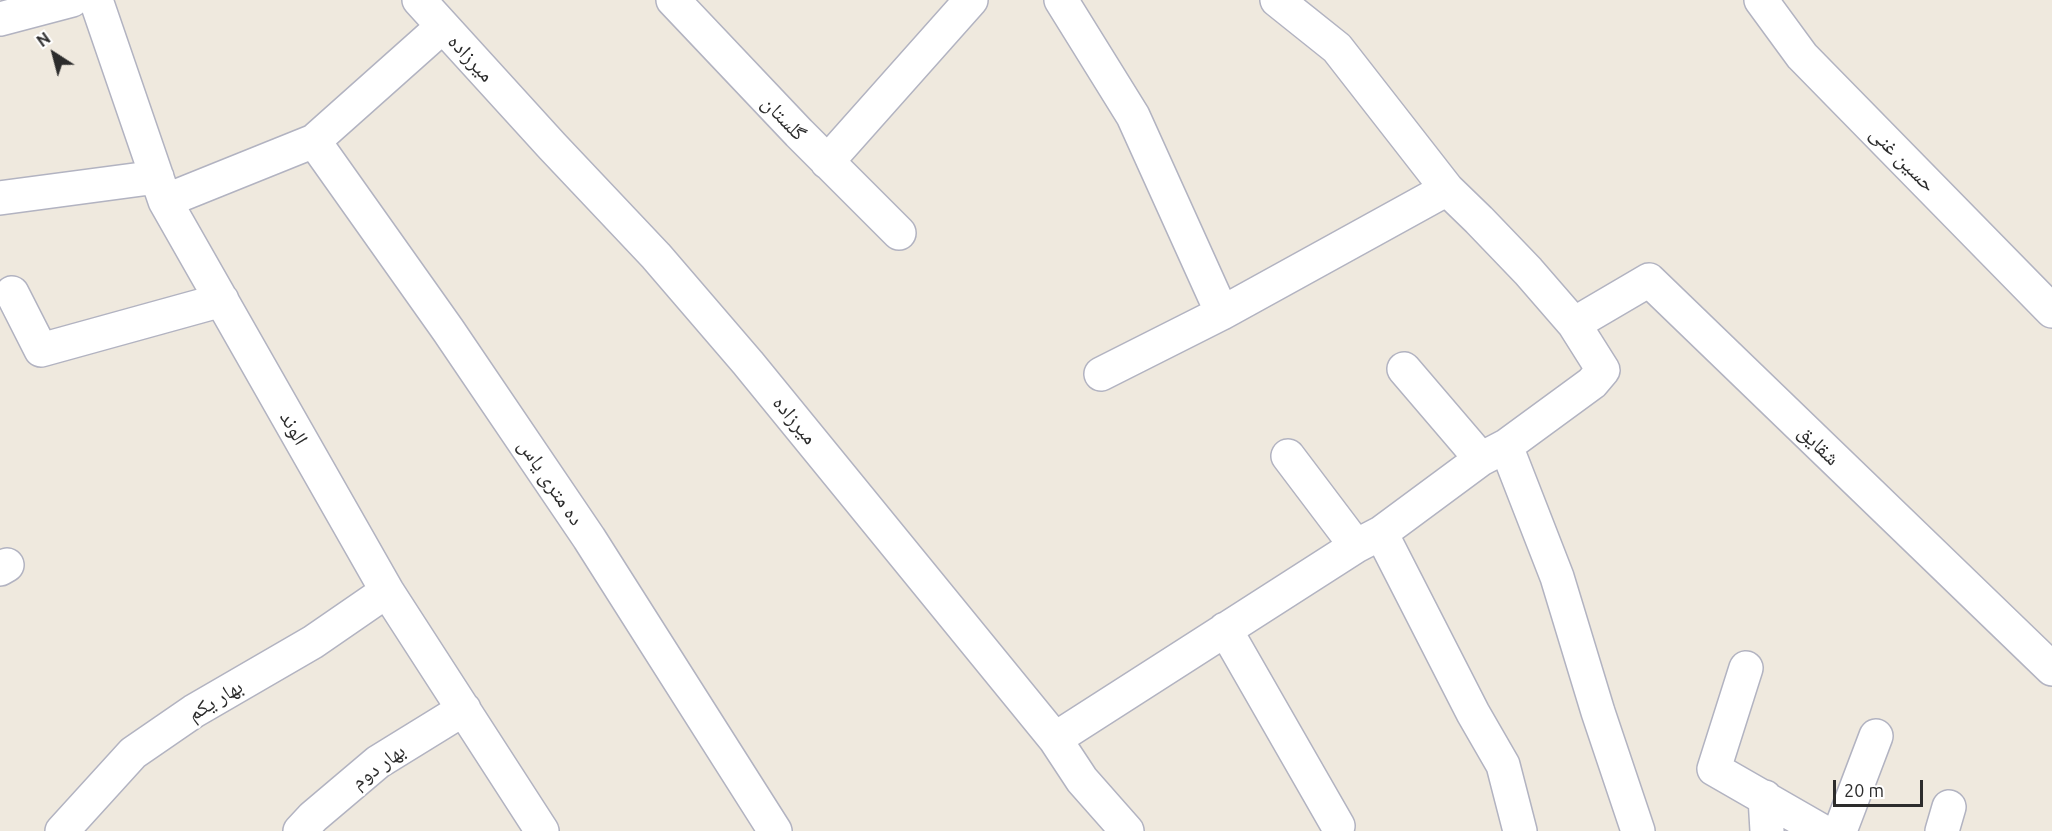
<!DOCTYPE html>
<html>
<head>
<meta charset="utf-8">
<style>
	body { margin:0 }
	#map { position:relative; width:2052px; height:831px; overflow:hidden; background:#efe9de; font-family:Ubuntu,sans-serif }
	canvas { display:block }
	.north { position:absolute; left:24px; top:24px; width:60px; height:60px; -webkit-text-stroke:4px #fff; paint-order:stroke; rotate:324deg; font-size:16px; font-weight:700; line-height:24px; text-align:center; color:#2c2c2c }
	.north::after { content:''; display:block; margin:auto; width:21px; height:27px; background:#2c2c2c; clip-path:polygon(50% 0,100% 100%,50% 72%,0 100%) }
	.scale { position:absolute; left:1833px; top:780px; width:90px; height:27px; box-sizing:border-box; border:3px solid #2c2c2c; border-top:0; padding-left:8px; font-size:18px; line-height:21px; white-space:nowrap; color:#2c2c2c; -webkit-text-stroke:4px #fff; paint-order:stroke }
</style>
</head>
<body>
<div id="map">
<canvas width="2052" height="831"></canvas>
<div class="north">N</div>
<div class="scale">20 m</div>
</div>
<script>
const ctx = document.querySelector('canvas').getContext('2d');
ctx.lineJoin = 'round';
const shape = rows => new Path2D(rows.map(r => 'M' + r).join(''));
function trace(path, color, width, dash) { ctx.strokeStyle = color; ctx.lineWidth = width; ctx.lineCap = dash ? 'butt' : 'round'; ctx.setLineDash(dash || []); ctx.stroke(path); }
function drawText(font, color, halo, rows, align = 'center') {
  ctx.font = font + ' Ubuntu,"Noto Naskh Arabic",sans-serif'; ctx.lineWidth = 5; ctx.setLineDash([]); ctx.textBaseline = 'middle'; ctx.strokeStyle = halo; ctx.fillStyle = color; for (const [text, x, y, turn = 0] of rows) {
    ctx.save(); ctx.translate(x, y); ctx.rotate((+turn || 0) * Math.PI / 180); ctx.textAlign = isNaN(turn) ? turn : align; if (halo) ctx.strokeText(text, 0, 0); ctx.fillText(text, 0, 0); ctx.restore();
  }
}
const minor = shape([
	[96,0,165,201,387,591,542,831],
	[419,0,552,146,656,256,748,363,1055,739,1082,780,1127,831],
	[673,0,799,133,899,233],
	[1061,0,1133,116,1222,313],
	[1761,0,1802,56,2052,311],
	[0,19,72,0],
	[314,141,448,330,589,538,775,831],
	[827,162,971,0],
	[0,198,157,177],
	[165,201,314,141,442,27],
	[12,293,41,350,222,300],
	[1574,324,1649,280,2052,669],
	[1404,369,1481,459],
	[1101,374,1222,313,1447,189],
	[1506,446,1557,577,1598,712,1638,831],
	[1288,456,1356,546],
	[1381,533,1473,713,1503,765,1520,831],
	[0,569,7,565],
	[1225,629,1338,826],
	[1746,668,1714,769,1822,831],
	[1055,739,1356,546,1381,533,1481,459,1506,446,1592,383,1603,370,1574,324,1528,271,1479,220,1447,189,1337,48,1277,0],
	[1765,797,1767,831],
	[62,831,133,753,194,711,313,642,387,591],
	[300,831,313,817,378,762,464,709],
	[1840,831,1876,736],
	[1942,831,1949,807]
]);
trace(minor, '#b2b3c1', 36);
trace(minor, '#fff', 33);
drawText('21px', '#2c2c2c', '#fff', [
	["میرزاده",471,58,47],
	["گلستان",784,118,46],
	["حسین غنی",1903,159,45],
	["میرزاده",795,420,50],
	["الوند",294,428,60],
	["شقایق",1819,445,44],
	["ده متری یاس",551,482,56],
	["بهار یکم",215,700,-31],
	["بهار دوم",378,766,-36]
]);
</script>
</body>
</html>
